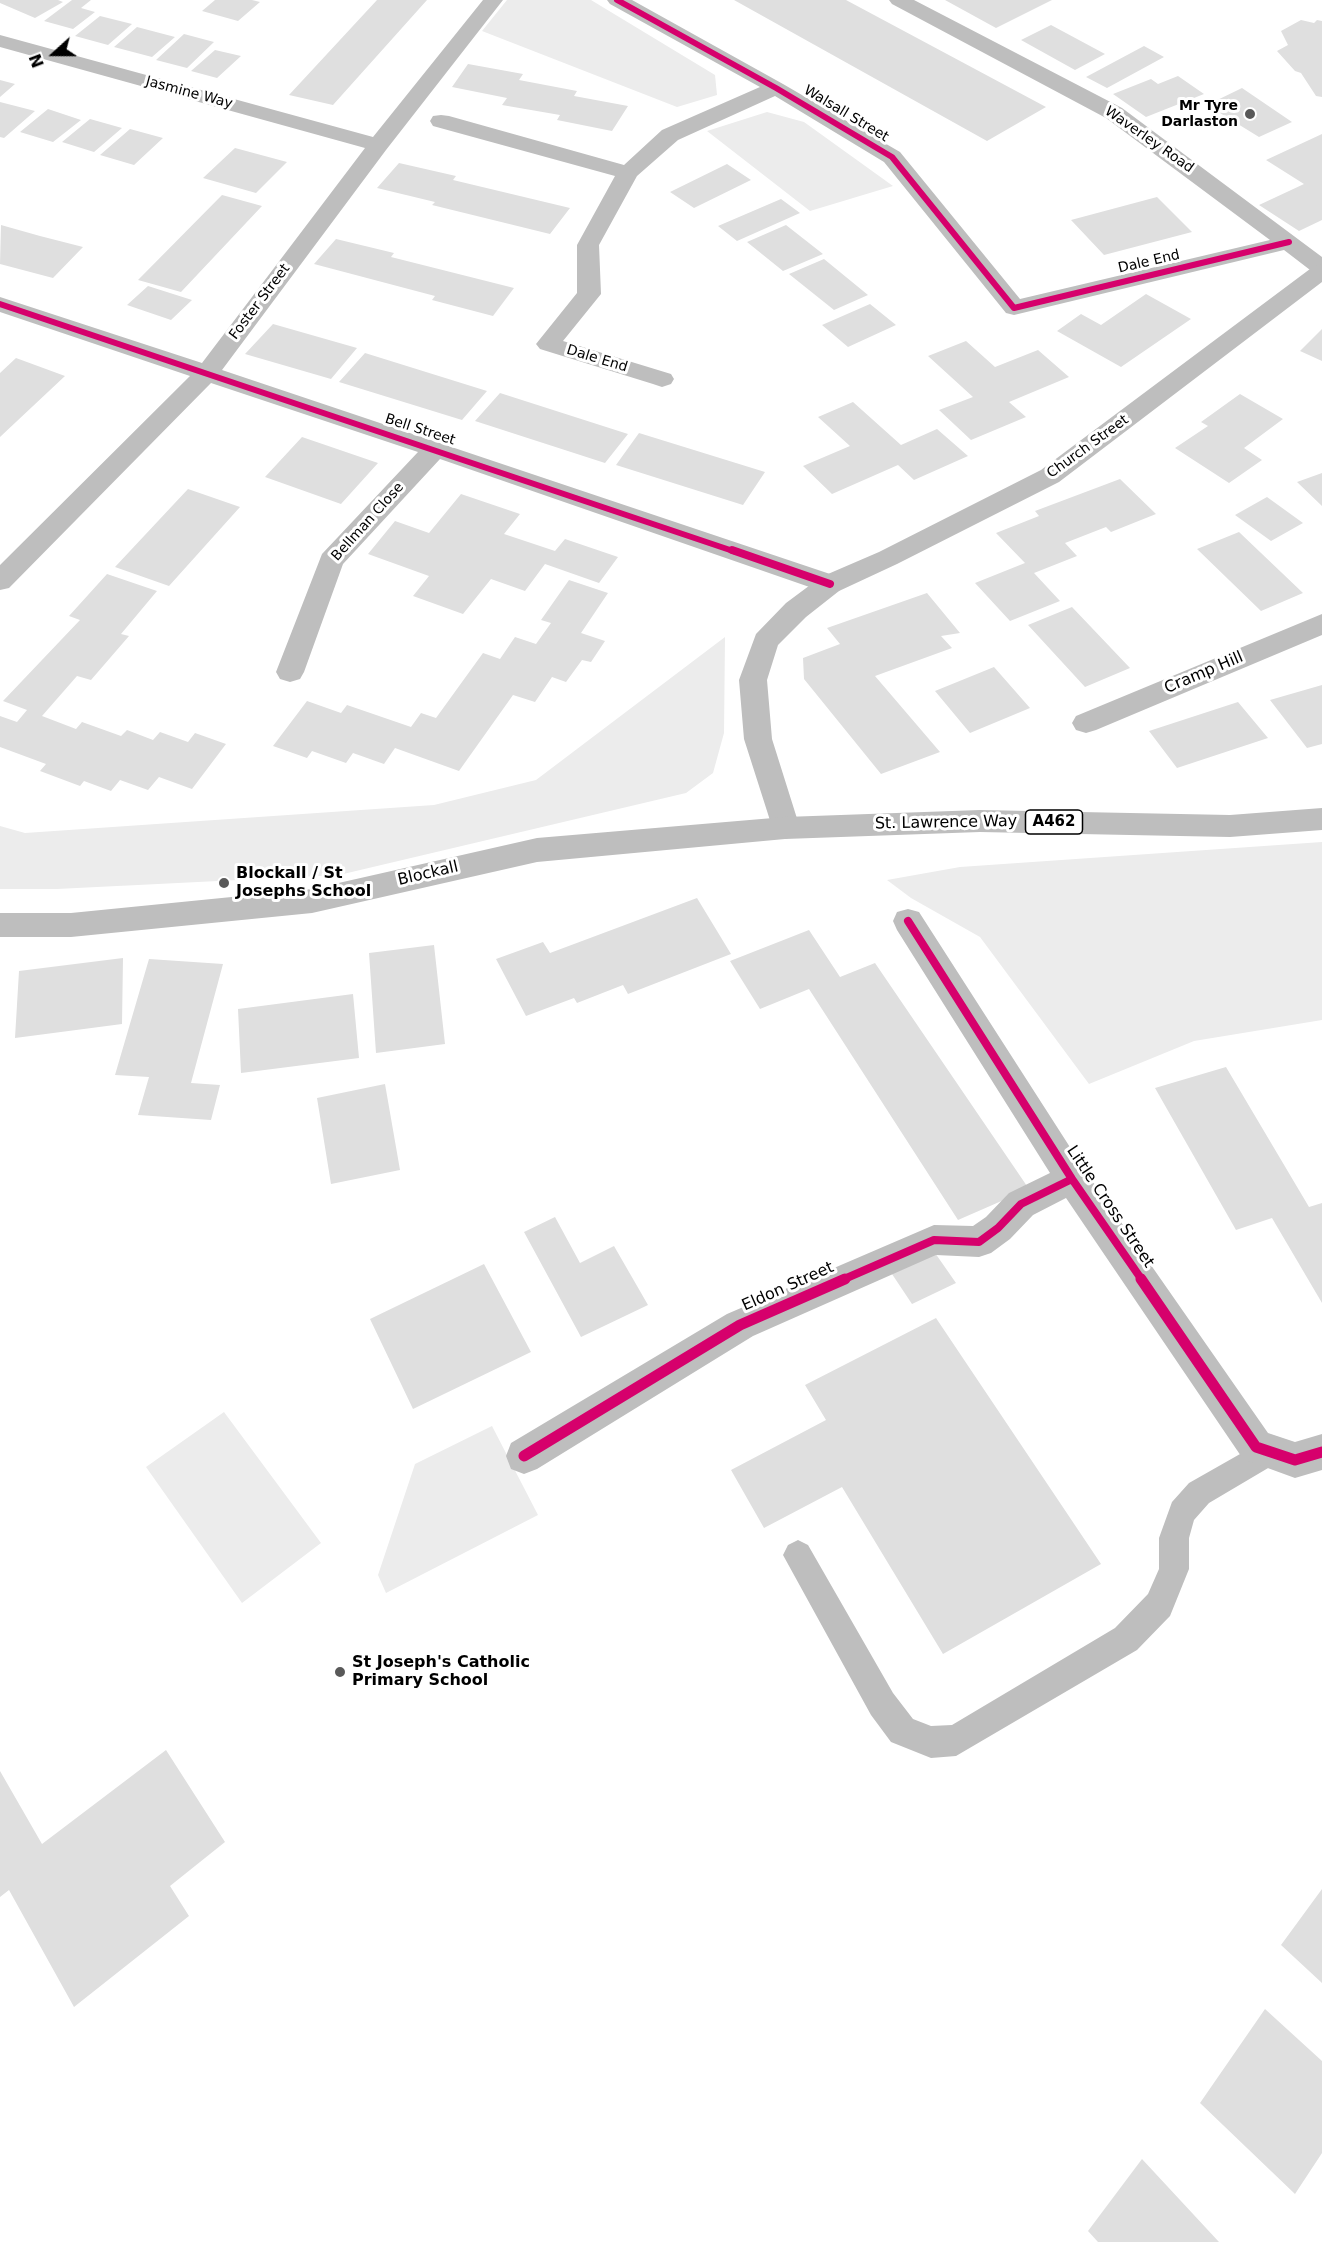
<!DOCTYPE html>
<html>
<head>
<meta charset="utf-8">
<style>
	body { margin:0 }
	#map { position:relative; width:1322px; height:2242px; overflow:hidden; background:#fff; font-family:"DejaVu Sans",sans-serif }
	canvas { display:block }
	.north { position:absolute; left:24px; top:24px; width:60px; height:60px; -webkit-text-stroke:4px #fff; paint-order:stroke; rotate:249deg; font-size:16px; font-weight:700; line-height:24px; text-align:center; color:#000 }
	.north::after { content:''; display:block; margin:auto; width:21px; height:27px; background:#000; clip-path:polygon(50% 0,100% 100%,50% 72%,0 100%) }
</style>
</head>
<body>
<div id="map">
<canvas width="1322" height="2242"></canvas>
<div class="north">N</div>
</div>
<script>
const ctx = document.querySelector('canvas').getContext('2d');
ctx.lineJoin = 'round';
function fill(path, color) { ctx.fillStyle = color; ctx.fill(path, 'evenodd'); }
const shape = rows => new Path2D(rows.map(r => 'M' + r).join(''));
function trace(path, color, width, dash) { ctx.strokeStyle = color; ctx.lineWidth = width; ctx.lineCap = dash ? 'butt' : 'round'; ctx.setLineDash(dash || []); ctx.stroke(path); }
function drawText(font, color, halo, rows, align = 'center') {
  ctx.font = font + ' "DejaVu Sans",sans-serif'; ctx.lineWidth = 6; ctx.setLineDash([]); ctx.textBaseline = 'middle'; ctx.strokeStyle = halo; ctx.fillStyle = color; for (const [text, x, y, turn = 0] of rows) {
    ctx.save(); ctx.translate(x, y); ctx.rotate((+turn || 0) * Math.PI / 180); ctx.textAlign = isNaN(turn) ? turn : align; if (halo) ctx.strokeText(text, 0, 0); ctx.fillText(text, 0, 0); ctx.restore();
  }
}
fill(shape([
	[507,0,591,0,715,75,717,95,677,107,482,31],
	[767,112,804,122,893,186,810,211,707,131],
	[725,637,724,733,713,773,686,793,339,875,57,889,0,889,0,826,25,833,434,805,536,780],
	[1322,842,1322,1020,1194,1041,1089,1084,980,937,911,898,887,880,960,867],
	[224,1412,321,1543,242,1603,146,1467],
	[492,1426,538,1515,386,1593,378,1575,415,1464]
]), '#ececec');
fill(shape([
	[0,0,58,0,63,2,35,18,0,3],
	[72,0,91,0,81,8,95,12,73,29,44,21],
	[215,0,252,0,260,2,238,21,202,11],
	[377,0,427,0,333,105,289,95],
	[734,0,846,0,1046,107,987,141],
	[945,0,1052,0,996,28],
	[100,16,132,24,108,45,75,36],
	[1301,20,1314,23,1317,20,1322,21,1322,97,1316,96,1301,73,1295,71,1277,51,1288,45,1281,31],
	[1051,25,1105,54,1075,70,1021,40],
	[137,27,175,37,152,57,114,47],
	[184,34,214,42,187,68,156,60],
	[1144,46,1164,57,1107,88,1086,77],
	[215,50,241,56,217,78,191,71],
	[468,64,523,74,519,80,577,91,574,96,628,106,612,131,557,120,560,115,502,105,507,98,452,87],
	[1178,76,1204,94,1146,117,1113,94,1151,79,1158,84],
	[0,80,15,84,0,97],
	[1242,88,1292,122,1259,137,1207,105],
	[0,102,35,111,4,138,0,137],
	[48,109,81,120,53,142,20,132],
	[90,119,122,128,94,152,62,142],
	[130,129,163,138,134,165,100,155],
	[1322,134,1322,220,1299,231,1259,205,1304,184,1266,160],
	[235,148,287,162,256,193,203,178],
	[399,163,456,176,453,180,570,208,550,234,432,205,435,202,377,188],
	[727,164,751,180,694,208,670,192],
	[222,195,262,206,181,292,138,280],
	[1157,197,1192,232,1104,255,1071,220],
	[781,199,800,213,737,241,718,226],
	[1,225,40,236,83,247,53,278,0,264],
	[786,225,823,254,783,271,747,242],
	[336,239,394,253,391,257,514,288,493,316,432,300,435,296,314,264],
	[824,259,868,295,834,310,789,274],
	[148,286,192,300,171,320,127,305],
	[1146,294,1191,319,1121,367,1057,331,1081,314,1101,325],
	[870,304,896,325,848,347,822,325],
	[273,324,357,348,331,379,245,354],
	[1322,329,1322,361,1300,351],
	[966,341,995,367,1038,350,1069,377,1009,402,1026,417,971,440,939,410,973,397,928,356],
	[365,353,487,391,462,420,339,382],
	[16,358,65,376,0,437,0,373],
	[500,393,628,434,605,463,475,421],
	[1240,394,1283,419,1244,448,1262,460,1229,483,1175,448,1208,426,1201,422],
	[853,402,901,445,937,429,968,456,914,480,898,465,832,494,803,466,850,446,818,417],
	[639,433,765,472,743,505,616,465],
	[302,437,378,463,341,504,265,477],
	[1322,473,1322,506,1297,482],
	[1120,479,1156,514,1111,532,1106,527,1065,543,1077,556,1034,573,1060,601,1010,621,975,583,1025,563,996,533,1039,516,1035,511],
	[188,489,240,507,169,586,115,567],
	[461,494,520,514,504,534,555,551,565,539,618,557,599,583,545,564,525,591,491,579,463,614,413,596,429,576,368,554,395,521,429,533],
	[1267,497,1303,523,1271,541,1235,515],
	[1239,532,1303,593,1261,611,1197,549],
	[107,574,157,591,121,634,129,636,91,680,77,676,42,716,76,729,82,722,121,736,127,730,153,740,160,732,188,742,195,733,226,744,192,789,159,777,148,790,120,780,111,791,84,781,80,786,40,771,46,764,0,747,0,716,17,722,27,710,3,701,80,620,69,616],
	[569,580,608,593,581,633,605,641,591,662,582,660,566,682,552,677,535,702,513,695,459,771,395,748,384,764,353,753,346,763,312,751,307,758,273,746,307,701,341,713,347,705,411,727,421,713,436,718,483,653,500,659,515,637,536,644,551,623,541,620],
	[927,593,960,633,941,636,952,648,875,676,940,752,881,774,804,679,803,658,840,644,827,628],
	[1072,607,1130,668,1085,687,1028,625],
	[994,667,1030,708,970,733,935,691],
	[1322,685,1322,744,1307,748,1270,700],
	[1238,702,1268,738,1177,768,1149,731],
	[697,898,731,954,628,994,623,985,577,1003,574,998,526,1016,496,959,543,942,550,953],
	[809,930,840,977,875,963,1029,1189,958,1220,809,989,760,1009,730,961],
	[434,945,445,1044,376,1053,369,953],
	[123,958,122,1024,15,1038,19,971],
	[149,959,223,964,191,1083,220,1085,211,1120,138,1115,149,1077,115,1075],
	[353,994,359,1058,241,1073,238,1009],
	[1226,1067,1309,1207,1322,1203,1322,1303,1272,1218,1236,1230,1155,1088],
	[385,1084,400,1170,331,1184,317,1098],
	[555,1217,580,1263,614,1246,648,1305,581,1337,524,1232],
	[933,1250,956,1283,912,1304,890,1271],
	[484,1264,531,1352,413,1409,370,1319],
	[936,1318,1101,1564,943,1654,842,1487,764,1528,731,1470,826,1420,805,1385],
	[166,1750,225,1842,170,1886,189,1916,74,2007,9,1890,0,1897,0,1771,42,1844],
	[1322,1889,1322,1983,1281,1945],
	[1265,2009,1322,2061,1322,2153,1295,2194,1200,2103],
	[1142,2159,1219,2242,1098,2242,1088,2231]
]), '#dfdfdf');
fill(shape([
	[1270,1437,1280,1441,1284,1451,1280,1461,1209,1503,1194,1520,1189,1538,1189,1569,1170,1616,1137,1650,956,1756,931,1758,891,1742,871,1715,783,1555,788,1545,798,1540,808,1545,893,1693,913,1719,931,1726,952,1725,1115,1628,1148,1594,1159,1569,1159,1538,1172,1502,1189,1483,1270,1437]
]), '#bebebe');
fill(shape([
	[483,0,503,0,386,150,222,370,839,577,843,584,839,591,830,593,821,591,440,459,343,564,304,672,300,679,290,682,280,679,276,672,322,554,418,452,211,383,9,588,0,590,0,565,190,376,0,312,0,297,202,363,365,148,0,47,0,35,373,137,483,0],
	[607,0,632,0,783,84,900,152,1020,299,1270,240,1106,118,892,4,889,0,914,0,1122,108,1322,257,1322,275,1314,273,1284,250,1014,315,1006,313,884,162,775,96,678,140,637,176,599,245,601,294,563,341,671,374,674,379,671,384,662,387,653,384,540,349,536,344,540,339,577,293,577,245,615,176,433,126,430,121,433,116,441,115,449,116,624,165,662,130,760,87,610,4,607,0],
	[1322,614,1322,635,1096,730,1086,733,1076,730,1072,723,1076,716,1322,614],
	[908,909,919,912,1084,1169,1268,1433,1295,1442,1322,1434,1322,1470,1295,1478,1243,1459,1066,1198,1033,1215,1010,1239,991,1253,979,1257,936,1255,753,1336,537,1469,524,1474,511,1469,506,1456,511,1443,727,1314,934,1225,973,1226,986,1217,1009,1193,1050,1173,897,930,893,921,897,912,908,909]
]), '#bebebe');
fill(shape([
	[1322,264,1322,282,1059,482,897,564,839,591,806,617,778,645,767,680,772,739,800,828,795,836,785,839,775,836,744,739,739,680,756,634,786,603,821,577,879,552,1041,470,1314,266,1322,264]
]), '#bebebe');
fill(shape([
	[1322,808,1322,830,1230,837,980,832,785,839,537,862,312,913,71,937,0,937,0,913,71,913,312,889,537,838,785,817,980,810,1230,815,1322,808]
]), '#bebebe');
trace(shape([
	[617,0,776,88,892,157,1014,308,1289,242],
	[0,304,736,552]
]), '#d6006c', 6);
trace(shape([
	[732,550,830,584],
	[908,921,1072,1179,1142,1280],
	[842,1280,934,1240,979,1242,998,1228,1021,1204,1072,1179]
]), '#d6006c', 8);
trace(shape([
	[1141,1279,1256,1447,1295,1460,1322,1452],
	[524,1456,740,1325,845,1279]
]), '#d6006c', 11);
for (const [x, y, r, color] of [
	[1250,114,6,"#595959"],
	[224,883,6,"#595959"],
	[340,1672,6,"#595959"]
]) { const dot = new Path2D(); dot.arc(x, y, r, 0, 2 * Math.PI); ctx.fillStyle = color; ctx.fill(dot); trace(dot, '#fff', 2); }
drawText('14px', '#000', '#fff', [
	["Jasmine Way",189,93,15],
	["Walsall Street",846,114,31],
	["Waverley Road",1149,140,35],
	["Dale End",1149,262,-13],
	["Foster Street",260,302,-53],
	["Dale End",597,359,17],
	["Bell Street",420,430,18],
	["Church Street",1088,447,-36],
	["Bellman Close",368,522,-48]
]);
drawText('bold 14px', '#000', '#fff', [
	["Mr Tyre",1238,106],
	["Darlaston",1238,122]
], 'right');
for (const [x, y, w] of [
	[1054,822,57]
]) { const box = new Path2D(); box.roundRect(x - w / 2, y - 12, w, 24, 4.5); ctx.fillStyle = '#fff'; ctx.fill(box); trace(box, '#000', 1.5); }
drawText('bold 15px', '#000', null, [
	["A462",1054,822]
]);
drawText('16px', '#000', '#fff', [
	["Cramp Hill",1204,673,-23],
	["St. Lawrence Way",946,823,-1],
	["Blockall",428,874,-13],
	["Little Cross Street",1110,1207,56],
	["Eldon Street",788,1287,-24]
]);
drawText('bold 16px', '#000', '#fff', [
	["Blockall / St",236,874],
	["Josephs School",236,892],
	["St Joseph's Catholic",352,1663],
	["Primary School",352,1681]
], 'left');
</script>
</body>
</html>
